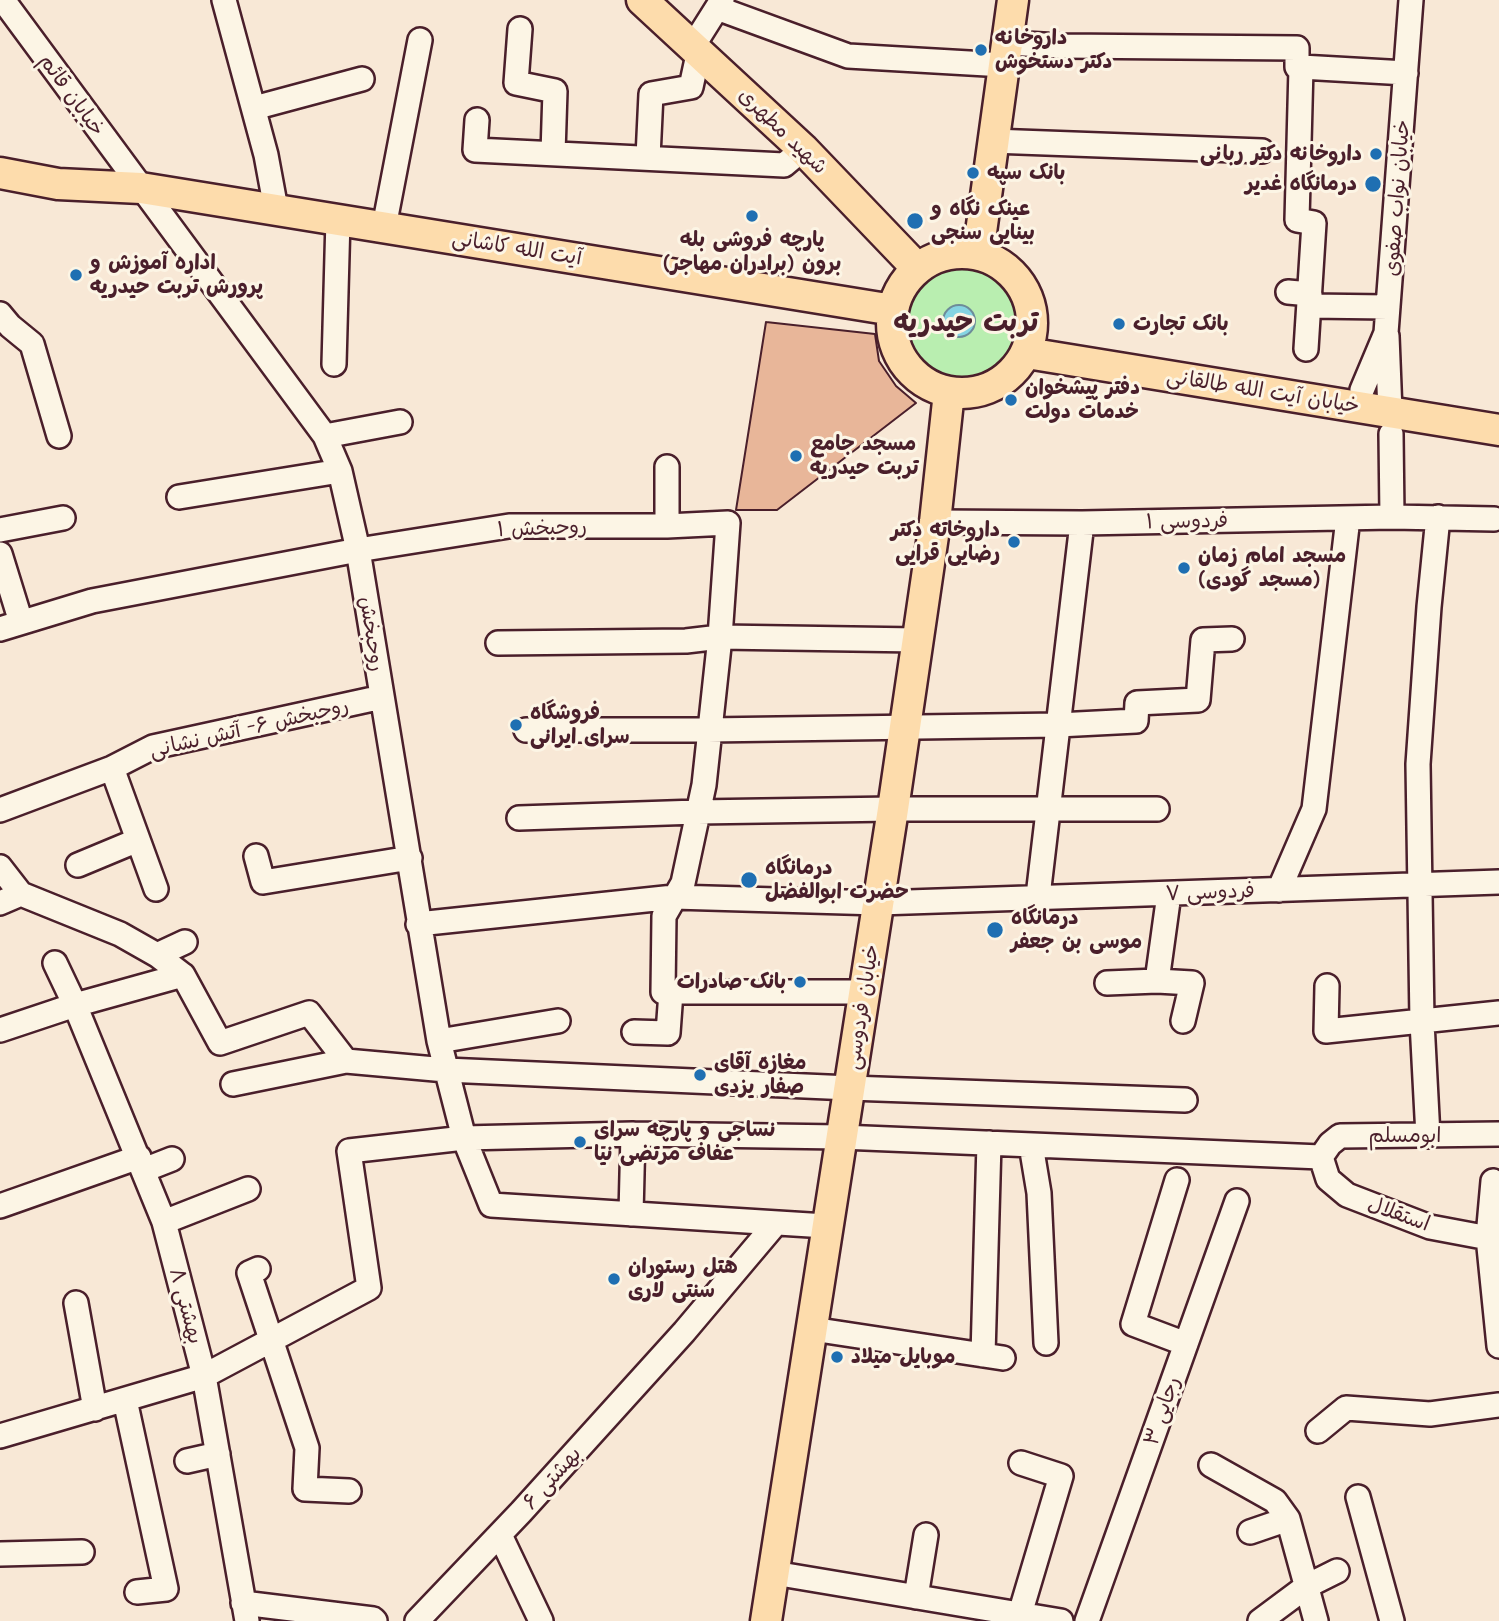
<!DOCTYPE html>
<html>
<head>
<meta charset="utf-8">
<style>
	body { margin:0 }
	canvas { display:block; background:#f8e8d6 }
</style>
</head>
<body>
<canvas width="1499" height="1621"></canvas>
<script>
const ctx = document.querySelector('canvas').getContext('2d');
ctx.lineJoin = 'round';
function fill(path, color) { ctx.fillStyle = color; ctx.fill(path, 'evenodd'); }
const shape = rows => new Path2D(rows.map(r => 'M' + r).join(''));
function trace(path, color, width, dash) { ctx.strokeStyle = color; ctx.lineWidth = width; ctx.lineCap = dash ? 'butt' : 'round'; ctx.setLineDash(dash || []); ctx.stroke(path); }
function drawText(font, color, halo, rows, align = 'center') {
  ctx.font = font + ' Mali,"Playpen Sans Arabic",sans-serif'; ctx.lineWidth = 6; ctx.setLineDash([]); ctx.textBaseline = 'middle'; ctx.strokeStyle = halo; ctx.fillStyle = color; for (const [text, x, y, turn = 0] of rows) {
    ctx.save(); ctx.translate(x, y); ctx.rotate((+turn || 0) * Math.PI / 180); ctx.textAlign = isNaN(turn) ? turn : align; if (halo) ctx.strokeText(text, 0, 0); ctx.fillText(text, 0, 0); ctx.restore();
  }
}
fill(shape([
	'899 324a63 63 0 1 1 126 0a63 63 0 1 1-126 0Z'
]), '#b9eeb0');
const water = shape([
	'943 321a16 16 0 1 1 32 0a16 16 0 1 1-32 0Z'
]);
fill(water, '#85d4e2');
trace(water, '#6d8c99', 2);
const building = shape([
	[766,322,875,334,879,361,896,386,916,403,777,510,736,510,766,322]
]);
fill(building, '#e8b699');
trace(building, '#4a1f2b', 2);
const minor = shape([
	[3,0,325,436,340,471,358,550,439,1041,464,1138,491,1205,826,1226],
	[224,0,266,155,276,209],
	[717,8,848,56,1004,65],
	[520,29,516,83,555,91,553,153],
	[1007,43,1061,46,1297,48,1297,67,1301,67],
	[693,46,722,0],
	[1301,67,1297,220,1314,223,1306,349],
	[1301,67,1406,73],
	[254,108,362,79],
	[477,120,475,150,784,165,803,149],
	[992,141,1262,151],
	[648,157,651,94,691,87,699,50],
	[384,227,420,40],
	[1288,292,1310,294],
	[1309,306,1388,307],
	[0,314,10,326,32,344,59,436],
	[1387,336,1390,412],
	[334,364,338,219],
	[1362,390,1386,333,1411,0],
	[1391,434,1392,517],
	[325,436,400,422],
	[179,497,340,471],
	[935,522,1082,523,1392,517,1494,519],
	[667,526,667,467],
	[0,530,63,518],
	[0,554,21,622],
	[0,629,92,601,358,550,509,526,667,526,728,523,720,637,704,785,683,883,664,916,663,992,865,992],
	[498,643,686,641,720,637,918,640],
	[526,730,708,730,1058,725,1136,721,1137,703,1198,700,1203,640,1232,639],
	[112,768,156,889],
	[0,810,112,768,153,747,382,697],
	[519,818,697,812,893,809,1157,809],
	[256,856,263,882,410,858],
	[78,865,138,840],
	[0,867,21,894,120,934,157,955,183,975,220,1043,309,1013,346,1061,446,1070,850,1088,1185,1100],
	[1279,890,1314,809,1348,518],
	[1038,896,1082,523],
	[0,903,21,894],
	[418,924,674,897,879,903,1499,882],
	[157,955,185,942],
	[183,975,75,1005,164,1222,204,1376,247,1621],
	[1157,981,1169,894],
	[1107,983,1157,981,1192,983,1183,1021],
	[1327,986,1326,1031,1499,1013],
	[0,1030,75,1005,55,963],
	[634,1032,668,1033,671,992],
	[439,1041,558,1021],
	[233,1084,346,1061],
	[1428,1136,1422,1022,1418,764,1429,607,1438,517],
	[1031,1145,1039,1193,1046,1343],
	[1321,1157,1328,1179,1347,1195,1430,1227,1499,1240],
	[1321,1157,1330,1144,1340,1136,1499,1134],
	[144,1170,172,1159],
	[1177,1180,1133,1324,1186,1344],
	[1493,1181,1488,1237,1499,1346],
	[0,1206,139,1157],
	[631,1214,633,1134],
	[164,1222,248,1189],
	[258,1269,249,1273,307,1448,305,1489,349,1491],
	[76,1303,95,1409],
	[812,1329,1003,1358],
	[983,1355,989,1143],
	[125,1400,166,1589,137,1592],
	[1318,1431,1346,1408,1430,1414,1499,1405],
	[0,1436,204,1376,369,1288,349,1151,464,1138,633,1134,841,1137,1321,1157],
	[187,1461,218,1454],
	[1211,1465,1275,1501,1288,1519,1316,1621],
	[1358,1497,1392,1621],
	[1250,1532,1288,1519],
	[500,1535,541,1621],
	[0,1554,82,1552],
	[774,1573,1061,1621],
	[916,1597,926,1535],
	[243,1603,373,1619,375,1621],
	[1020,1614,1061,1476,1021,1463],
	[417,1621,521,1512,684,1332,776,1223],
	[1087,1621,1237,1201],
	[1260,1621,1307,1586,1337,1571]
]);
const major = shape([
	[642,0,803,149,917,268],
	[0,173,58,184,141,188,893,310],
	'892 323a70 70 0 1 1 140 0a70 70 0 1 1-140 0Z',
	[978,254,1013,0],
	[1027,353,1499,430],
	[766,1621,893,809,935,522,949,392]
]);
trace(minor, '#4a1f2b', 28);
trace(major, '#4a1f2b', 35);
trace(minor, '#fcf5e5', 23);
trace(major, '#fddcac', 30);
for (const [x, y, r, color] of [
	[981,50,7,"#1f6fb2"],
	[1376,154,7,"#1f6fb2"],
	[973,173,7,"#1f6fb2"],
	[1373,184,9,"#1f6fb2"],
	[752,216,7,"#1f6fb2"],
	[915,221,9,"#1f6fb2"],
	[76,275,7,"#1f6fb2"],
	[1119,324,7,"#1f6fb2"],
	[1011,400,7,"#1f6fb2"],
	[796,456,7,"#1f6fb2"],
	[1014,542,7,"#1f6fb2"],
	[1184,568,7,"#1f6fb2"],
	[516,725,7,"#1f6fb2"],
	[749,880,9,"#1f6fb2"],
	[995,930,9,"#1f6fb2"],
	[800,982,7,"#1f6fb2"],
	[700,1075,7,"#1f6fb2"],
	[580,1142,7,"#1f6fb2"],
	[614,1279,7,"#1f6fb2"],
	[837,1357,7,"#1f6fb2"]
]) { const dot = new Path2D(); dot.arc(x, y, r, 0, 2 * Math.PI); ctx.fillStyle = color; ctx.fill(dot); trace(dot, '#fcf5e5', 2.5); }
drawText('bold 21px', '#4a1f2b', '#fcf5e5', [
	["داروخانه",995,38],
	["دکتر دستخوش",995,62],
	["داروخانه دکتر ربانی",1362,154,"right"],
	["بانک سپه",987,173],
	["درمانگاه غدیر",1357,184,"right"],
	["عینک نگاه و",931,209],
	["بینایی سنجی",931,233],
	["پارچه فروشی بله",752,240,"center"],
	["برون (برادران مهاجر)",752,264,"center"],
	["اداره آموزش و",90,263],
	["پرورش تربت حیدریه",90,287],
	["بانک تجارت",1133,324],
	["دفتر پیشخوان",1025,388],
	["خدمات دولت",1025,412],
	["مسجد جامع",810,444],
	["تربت حیدریه",810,468],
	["داروخاته دکتر",1000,530,"right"],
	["رضایی قرایی",1000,554,"right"],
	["مسجد امام زمان",1198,556],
	["(مسجد گودی)",1198,580],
	["فروشگاه",530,713],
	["سرای ایرانی",530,737],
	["درمانگاه",765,868],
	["حضرت ابوالفضل",765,892],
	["درمانگاه",1011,918],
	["موسی بن جعفر",1011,942],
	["بانک صادرات",786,982,"right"],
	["مغازه آقای",714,1063],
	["صفار یزدی",714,1087],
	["نساجی و پارچه سرای",594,1130],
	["عفاف مرتضی نیا",594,1154],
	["هتل رستوران",628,1267],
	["سنتی لاری",628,1291],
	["موبایل میلاد",851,1357]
], 'left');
drawText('21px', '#4a1f2b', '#fcf5e5', [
	["خیابان قائم",72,95,54],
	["شهید مطهری",783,131,44],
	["خیابان نواب صفوی",1397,198,-86],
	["آیت الله کاشانی",517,248,9],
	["خیابان آیت الله طالقانی",1263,391,9],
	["فردوسی ۱",1187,521,-1],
	["روحبخش ۱",542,528,-2],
	["روحبخش",372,634,81],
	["روحبخش ۶- آتش نشانی",249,728,-13],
	["فردوسی ۷",1210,892,-2],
	["خیابان فردوسی",862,1007,-81],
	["ابومسلم",1405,1136],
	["استقلال",1399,1214,20],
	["بهشتی ۸",186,1306,75],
	["رجایی ۳",1162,1411,-71],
	["بهشتی ۶",552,1478,-48]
]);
drawText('bold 28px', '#4a1f2b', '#fcf5e5', [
	["تربت حیدریه",966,322]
]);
</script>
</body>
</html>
